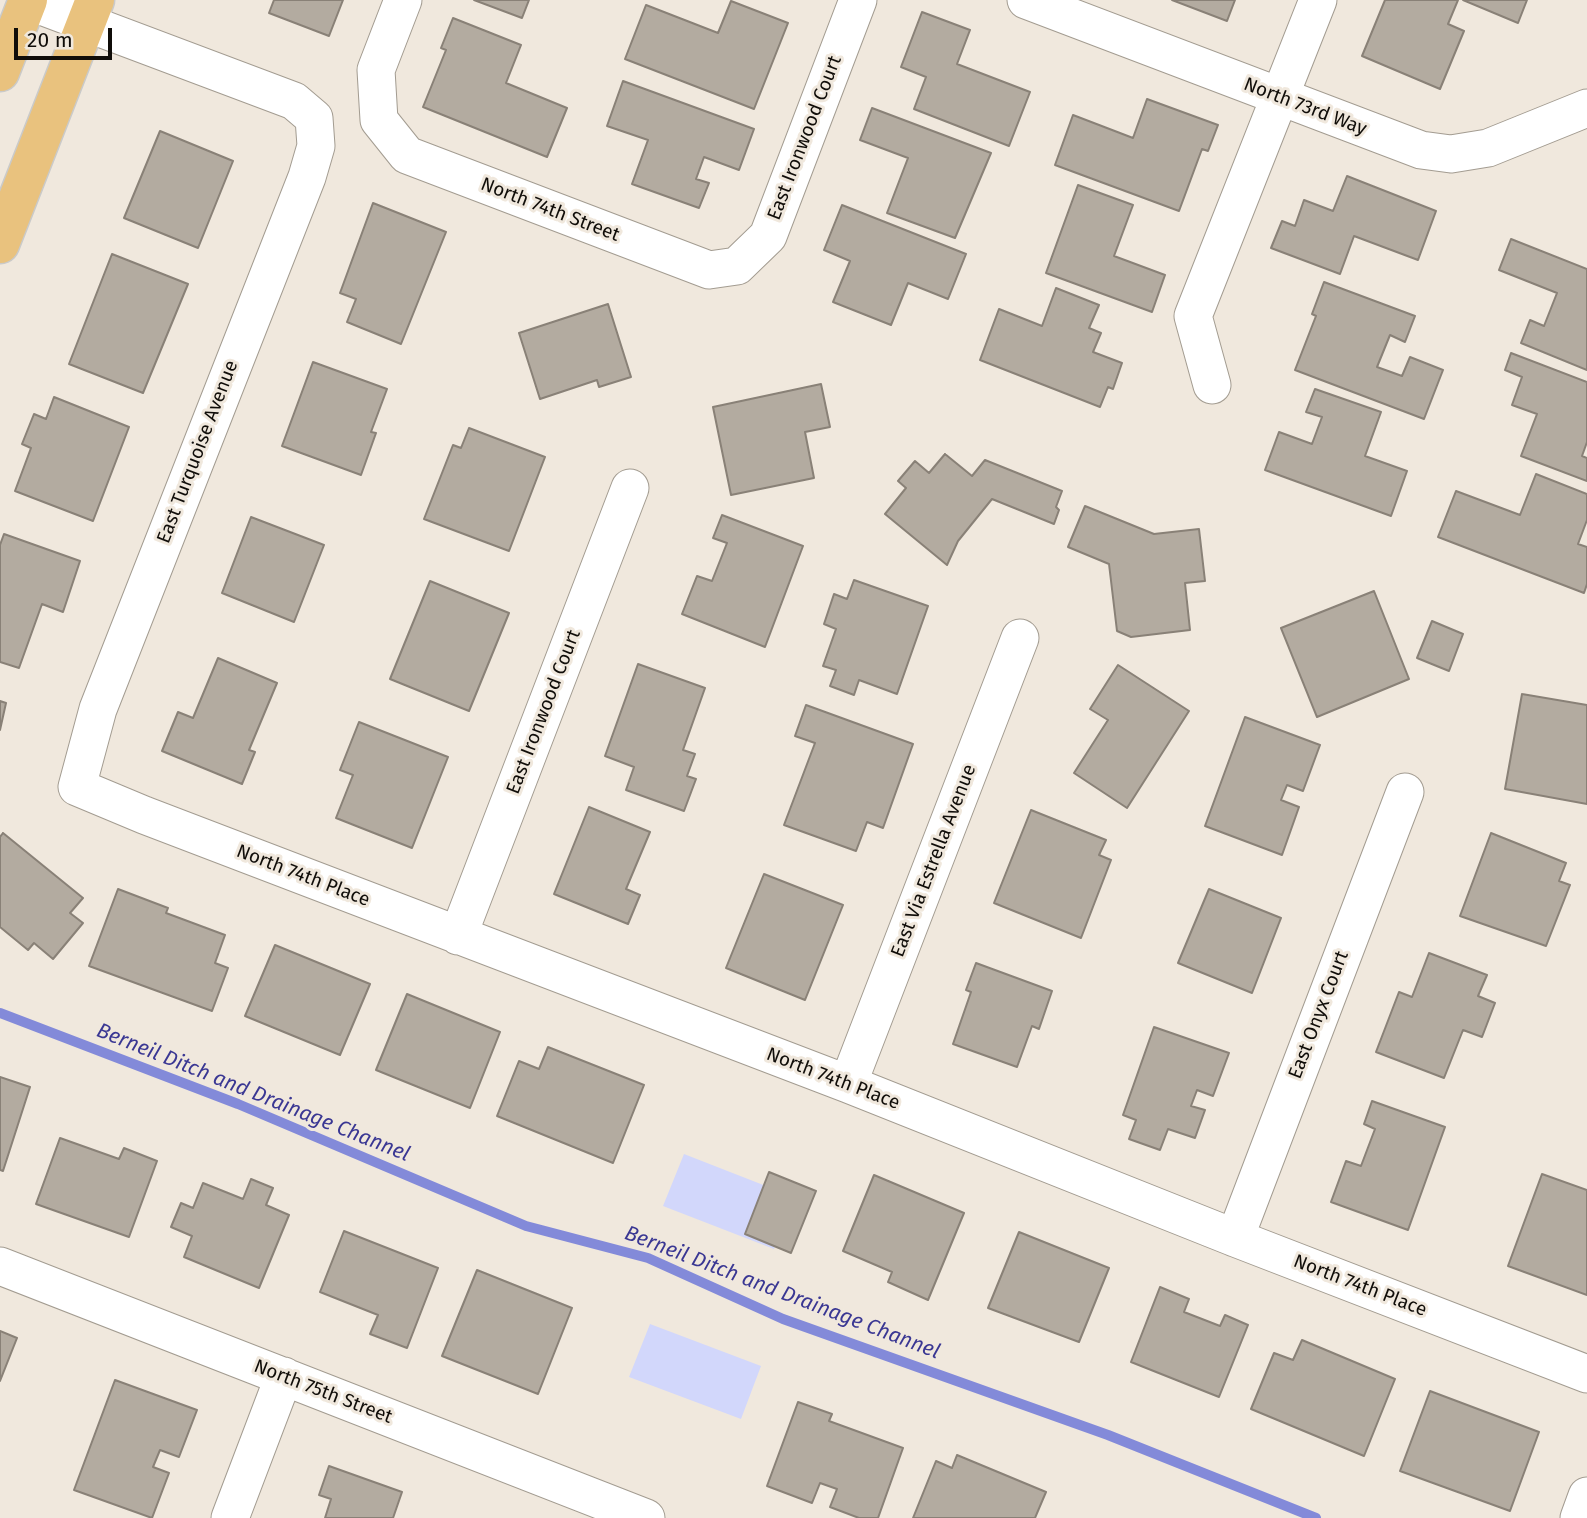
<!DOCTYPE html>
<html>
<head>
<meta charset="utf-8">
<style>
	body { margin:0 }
	#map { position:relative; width:1587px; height:1518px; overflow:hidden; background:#f0e8dd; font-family:"Fira Sans",sans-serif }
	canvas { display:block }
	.scale { position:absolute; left:14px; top:28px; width:98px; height:32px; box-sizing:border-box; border:4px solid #100d09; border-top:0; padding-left:9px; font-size:21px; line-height:24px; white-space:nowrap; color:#100d09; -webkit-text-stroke:5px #f0e8dd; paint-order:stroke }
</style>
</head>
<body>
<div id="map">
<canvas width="1587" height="1518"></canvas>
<div class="scale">20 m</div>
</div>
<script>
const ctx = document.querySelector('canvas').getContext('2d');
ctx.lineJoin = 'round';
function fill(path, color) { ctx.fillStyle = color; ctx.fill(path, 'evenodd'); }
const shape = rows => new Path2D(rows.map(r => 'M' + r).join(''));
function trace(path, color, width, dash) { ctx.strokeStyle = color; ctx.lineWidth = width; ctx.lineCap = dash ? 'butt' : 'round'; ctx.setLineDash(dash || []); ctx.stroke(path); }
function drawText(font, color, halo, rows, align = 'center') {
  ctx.font = font + ' "Fira Sans",sans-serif'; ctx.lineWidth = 6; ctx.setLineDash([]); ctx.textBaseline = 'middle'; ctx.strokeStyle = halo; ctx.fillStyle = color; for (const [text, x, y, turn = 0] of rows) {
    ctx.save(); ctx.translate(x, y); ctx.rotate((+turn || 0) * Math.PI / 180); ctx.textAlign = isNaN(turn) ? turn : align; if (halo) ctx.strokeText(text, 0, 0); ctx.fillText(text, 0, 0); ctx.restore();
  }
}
fill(shape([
	[684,1154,794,1197,774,1249,663,1206],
	[650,1324,761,1366,741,1419,629,1377]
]), '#d2d7fb');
trace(shape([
	[0,1013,238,1104,526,1226,648,1258,783,1319,1108,1435,1316,1518]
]), '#838ad9', 10);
const building = shape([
	[274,0,343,0,329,36,269,13,274,0],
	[474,0,529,0,522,18,474,0],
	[1172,0,1235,0,1227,21,1172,0],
	[1385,0,1458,0,1448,24,1464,31,1440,89,1362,56,1385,0],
	[1463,0,1527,0,1518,23,1463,0],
	[731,1,788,23,754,109,625,59,646,5,718,33,731,1],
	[922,12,970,30,957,64,1030,92,1009,146,914,109,926,77,901,67,922,12],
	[453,18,521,45,506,83,567,108,547,157,423,107,446,50,441,48,453,18],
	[623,81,754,129,739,170,704,157,696,179,709,183,699,208,632,184,648,140,607,126,623,81],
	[1147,99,1218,125,1208,151,1202,149,1179,211,1055,165,1073,115,1133,138,1147,99],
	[872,108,991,153,955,238,887,213,908,158,860,140,872,108],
	[160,131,233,161,198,248,124,218,160,131],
	[1347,176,1436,211,1418,260,1354,236,1340,274,1271,248,1282,221,1295,226,1304,200,1333,211,1347,176],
	[1078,185,1133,205,1114,256,1165,275,1152,312,1046,273,1078,185],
	[373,203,446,232,401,344,347,322,356,299,340,293,373,203],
	[842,205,966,254,948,299,908,283,891,325,833,302,850,261,824,250,842,205],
	[1511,239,1587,269,1587,370,1521,343,1530,320,1544,326,1557,293,1499,270,1511,239],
	[112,254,188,284,143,393,69,364,112,254],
	[1324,282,1415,316,1405,342,1390,335,1377,367,1402,376,1410,357,1443,370,1424,419,1295,370,1316,316,1312,314,1324,282],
	[1056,288,1099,305,1089,328,1101,333,1093,352,1122,363,1113,389,1108,387,1100,407,980,360,999,309,1042,326,1056,288],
	[608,304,631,377,599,387,597,380,540,399,519,333,608,304],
	[1511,353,1587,382,1587,442,1582,456,1587,458,1587,481,1521,456,1537,414,1512,405,1522,377,1505,370,1511,353],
	[313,362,387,389,371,432,376,433,361,475,282,446,313,362],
	[821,384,830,427,805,432,814,478,731,495,713,407,821,384],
	[1315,389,1381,412,1365,456,1407,471,1391,516,1265,470,1279,432,1312,444,1322,417,1306,412,1315,389],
	[54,397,129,427,93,521,15,491,31,448,22,444,34,414,46,419,54,397],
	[469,428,545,457,509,551,424,519,453,445,461,448,469,428],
	[945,454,972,476,985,460,1062,491,1056,507,1059,510,1054,524,992,499,958,541,947,565,885,514,906,488,898,481,915,461,929,473,945,454],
	[1536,474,1587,494,1587,520,1578,544,1587,547,1587,584,1584,593,1438,537,1456,491,1520,515,1536,474],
	[1085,506,1154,534,1199,529,1205,581,1185,583,1190,630,1131,637,1117,631,1109,564,1068,547,1085,506],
	[722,515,803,546,765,647,682,614,697,576,712,581,727,543,713,538,722,515],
	[251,517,324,545,294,622,222,593,251,517],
	[4,534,80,561,63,612,42,604,19,668,0,662,0,545,4,534],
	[854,580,928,606,897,694,859,680,854,695,830,686,836,670,823,666,836,629,824,624,834,594,847,599,854,580],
	[430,581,509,613,469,711,390,679,430,581],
	[1374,591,1409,679,1317,717,1281,628,1374,591],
	[1432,621,1463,634,1449,671,1417,658,1432,621],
	[218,658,277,683,249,750,255,752,242,784,162,751,178,712,193,718,218,658],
	[638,664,705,688,683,750,695,754,687,776,696,779,684,811,626,790,634,767,605,756,638,664],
	[1118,665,1189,711,1127,808,1074,773,1108,720,1090,709,1118,665],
	[1522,694,1587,705,1587,804,1505,789,1522,694],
	[0,701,6,703,0,730,0,701],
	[806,705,913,744,883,828,867,822,856,851,784,825,815,743,795,736,806,705],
	[1245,717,1320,745,1303,791,1287,785,1281,800,1299,807,1282,855,1205,826,1245,717],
	[359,722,448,757,412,848,336,818,353,775,340,770,359,722],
	[589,807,650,832,626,889,640,895,628,924,554,894,589,807],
	[1031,810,1106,840,1099,855,1111,860,1081,938,994,903,1031,810],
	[3,833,83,898,70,913,83,923,53,959,34,943,28,950,0,927,0,837,3,833],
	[1491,833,1566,863,1559,881,1570,885,1546,946,1460,916,1491,833],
	[764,874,843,905,805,1000,726,968,764,874],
	[118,889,168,908,166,913,225,935,215,963,228,968,212,1011,89,966,118,889],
	[1209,889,1281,918,1252,993,1178,963,1209,889],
	[275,945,370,984,340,1055,245,1016,275,945],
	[1429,953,1487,975,1478,996,1495,1003,1482,1037,1463,1030,1444,1078,1376,1052,1399,992,1412,997,1429,953],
	[976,963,1052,991,1039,1029,1032,1026,1017,1067,953,1044,971,992,966,990,976,963],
	[407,994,500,1032,470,1108,376,1070,407,994],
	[1154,1027,1229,1053,1213,1096,1197,1090,1191,1106,1205,1110,1195,1138,1168,1129,1160,1150,1129,1139,1136,1120,1123,1115,1154,1027],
	[548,1047,644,1085,613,1163,497,1116,519,1061,539,1069,548,1047],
	[0,1077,30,1087,3,1171,0,1170,0,1077],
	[1372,1101,1445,1127,1408,1230,1331,1202,1346,1161,1361,1166,1375,1129,1364,1124,1372,1101],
	[60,1138,119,1159,124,1148,157,1161,129,1237,36,1204,60,1138],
	[769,1172,816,1191,791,1253,745,1234,769,1172],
	[1542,1174,1587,1190,1587,1295,1508,1266,1542,1174],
	[874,1175,964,1213,928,1300,888,1282,892,1272,843,1251,874,1175],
	[251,1179,273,1188,266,1205,289,1215,259,1288,184,1257,192,1236,171,1227,181,1203,193,1208,203,1183,243,1199,251,1179],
	[344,1231,438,1268,407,1348,370,1334,378,1315,320,1292,344,1231],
	[1019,1232,1109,1268,1079,1342,988,1308,1019,1232],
	[477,1270,572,1308,538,1394,442,1356,477,1270],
	[1160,1287,1189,1299,1184,1312,1220,1326,1225,1315,1248,1325,1219,1397,1131,1362,1160,1287],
	[0,1331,17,1338,0,1381,0,1331],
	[1302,1340,1395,1379,1364,1456,1251,1409,1274,1353,1293,1360,1302,1340],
	[115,1380,197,1410,179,1457,160,1450,153,1467,169,1473,152,1518,74,1490,115,1380],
	[1430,1391,1539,1432,1510,1511,1400,1471,1430,1391],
	[798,1402,832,1414,829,1421,903,1448,878,1518,859,1518,830,1507,837,1489,820,1483,812,1503,767,1486,798,1402],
	[957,1455,1046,1492,1035,1518,913,1518,936,1461,952,1468,957,1455],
	[329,1466,402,1492,393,1518,325,1518,331,1499,319,1495,329,1466]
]);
fill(building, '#b3aba0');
trace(building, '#898177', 2);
const minor = shape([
	[403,0,376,70,379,120,407,155,709,270,737,266,768,236,858,0],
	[1026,0,1421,150,1451,154,1488,148,1587,108],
	[28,1,294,101,314,118,316,146,307,177,98,709,77,787,144,815,848,1084,1235,1238,1587,1374],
	[1212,385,1193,316,1318,0],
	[458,936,630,488],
	[848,1084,1020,638],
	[1235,1238,1405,792],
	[0,1266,646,1518],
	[230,1518,284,1376],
	[1579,1518,1587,1496]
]);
const major = shape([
	[0,72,28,0],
	[0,244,95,0]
]);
trace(minor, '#a39c91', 39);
trace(major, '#cacac9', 41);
trace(minor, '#fff', 37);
trace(major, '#e9c27e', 38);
drawText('19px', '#100d09', '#f0e8dd', [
	["North 73rd Way",1305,107,21],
	["East Ironwood Court",805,138,-69],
	["North 74th Street",550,210,21],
	["East Turquoise Avenue",198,452,-69],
	["East Ironwood Court",544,712,-69],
	["East Via Estrella Avenue",934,861,-69],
	["North 74th Place",303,876,21],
	["East Onyx Court",1319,1015,-69],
	["North 74th Place",833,1079,21],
	["North 74th Place",1360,1286,21],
	["North 75th Street",323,1392,21]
]);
drawText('italic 21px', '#3a3793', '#f0e8dd', [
	["Berneil Ditch and Drainage Channel",253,1093,22],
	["Berneil Ditch and Drainage Channel",782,1293,21]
]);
</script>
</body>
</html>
